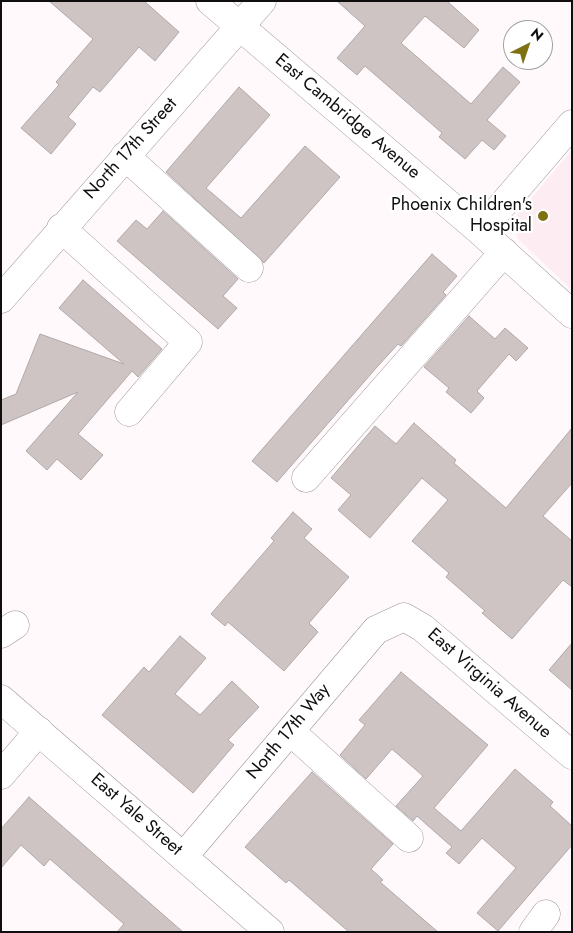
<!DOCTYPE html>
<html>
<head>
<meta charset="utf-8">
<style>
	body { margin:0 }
	#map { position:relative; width:573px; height:933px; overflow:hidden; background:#fff9fb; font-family:Jost,sans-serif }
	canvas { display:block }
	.frame { position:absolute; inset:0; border:2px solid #110e0f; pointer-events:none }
	.north { position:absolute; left:503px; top:20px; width:50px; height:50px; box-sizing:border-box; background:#fff; border:1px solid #a09f9f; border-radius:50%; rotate:41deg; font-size:14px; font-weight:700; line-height:20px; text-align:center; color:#110e0f }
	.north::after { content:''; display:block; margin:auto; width:18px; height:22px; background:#7d7111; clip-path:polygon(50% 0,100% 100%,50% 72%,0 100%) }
</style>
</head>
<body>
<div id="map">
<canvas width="573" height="933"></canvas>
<div class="frame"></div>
<div class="north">N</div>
</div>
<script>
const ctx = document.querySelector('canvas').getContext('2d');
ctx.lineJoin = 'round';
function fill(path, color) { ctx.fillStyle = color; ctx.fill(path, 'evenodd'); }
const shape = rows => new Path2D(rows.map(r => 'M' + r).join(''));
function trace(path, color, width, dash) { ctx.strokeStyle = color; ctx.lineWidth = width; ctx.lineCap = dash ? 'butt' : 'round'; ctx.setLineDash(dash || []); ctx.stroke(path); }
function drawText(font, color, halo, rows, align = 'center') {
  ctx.font = font + ' Jost,sans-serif'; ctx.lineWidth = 4.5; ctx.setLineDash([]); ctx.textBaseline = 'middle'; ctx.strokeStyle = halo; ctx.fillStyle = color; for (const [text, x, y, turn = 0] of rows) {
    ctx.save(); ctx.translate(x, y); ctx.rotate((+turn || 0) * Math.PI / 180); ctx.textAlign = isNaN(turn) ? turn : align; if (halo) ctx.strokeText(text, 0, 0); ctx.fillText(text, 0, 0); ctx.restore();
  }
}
fill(shape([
	[572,150,572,290,518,239,512,221]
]), '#fdecf1');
const building = shape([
	[49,1,144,1,179,32,155,61,139,47,100,92,93,87,68,117,76,124,51,154,21,128,59,85,56,82,93,39,49,1],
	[337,1,447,1,479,30,464,48,425,16,401,43,471,104,503,67,520,82,487,120,506,136,494,150,482,140,465,159,439,137,442,133,365,66,357,75,337,58,365,26,337,1],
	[239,87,270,115,206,188,241,218,305,146,340,177,264,263,166,172,239,87],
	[163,211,238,279,223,296,237,308,218,329,117,241,136,220,147,229,163,211],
	[432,254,457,276,443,292,446,295,401,346,398,344,377,367,277,482,252,461,432,254],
	[83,280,162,349,138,377,132,371,78,434,103,455,81,480,57,459,47,470,26,451,78,392,1,425,1,400,16,394,40,334,124,364,59,308,83,280],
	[469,316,495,339,505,328,528,348,516,361,509,354,477,391,484,398,471,413,446,392,449,388,424,367,469,316],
	[414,423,456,460,454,463,506,508,572,428,572,483,543,516,572,541,572,587,563,580,512,639,482,613,485,611,446,577,449,573,412,541,448,500,422,478,370,538,338,510,351,495,331,478,375,426,396,444,414,423],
	[293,512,312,529,304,538,349,577,309,623,318,632,284,671,228,622,225,626,211,614,274,541,271,538,293,512],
	[180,636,206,658,175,694,200,715,232,681,259,707,228,740,234,745,193,793,102,715,144,667,149,672,180,636],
	[572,643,572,690,549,670,572,643],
	[401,672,488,745,434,808,461,831,515,769,553,802,550,806,572,826,572,845,498,931,477,913,516,868,482,838,459,864,446,853,452,847,417,816,413,821,396,806,423,776,392,749,366,779,340,755,365,725,359,720,401,672],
	[312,772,393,844,371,869,383,880,380,882,438,932,349,932,289,880,286,883,245,847,312,772],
	[29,797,143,897,183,932,117,932,124,924,50,859,44,866,21,845,1,868,1,829,29,797]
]);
fill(building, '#cdc4c3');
trace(building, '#b1a8a8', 1);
const minor = shape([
	[210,1,480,231,572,314],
	[125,156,249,268],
	[61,228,188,342,129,412],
	[480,231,572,124],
	[1,299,262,1],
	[306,478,504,252],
	[1,634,15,625],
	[1,699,270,932],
	[290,731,409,838],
	[1,775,39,731],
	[183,857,376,630,404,617,423,628,572,755],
	[533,932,546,914]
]);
trace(minor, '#9e9598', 29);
trace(minor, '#fff', 28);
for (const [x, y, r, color] of [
	[543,216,6,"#7d7111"]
]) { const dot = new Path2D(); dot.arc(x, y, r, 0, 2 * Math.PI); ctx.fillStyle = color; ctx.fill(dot); trace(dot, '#fff', 2); }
drawText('18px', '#110e0f', '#fff', [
	["East Cambridge Avenue",347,117,40],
	["North 17th Street",131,149,-48],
	["East Virginia Avenue",489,684,41],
	["North 17th Way",289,732,-50],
	["East Yale Street",136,815,41]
]);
drawText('18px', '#110e0f', '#fff', [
	["Phoenix Children's",532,206],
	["Hospital",532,227]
], 'right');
</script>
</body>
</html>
